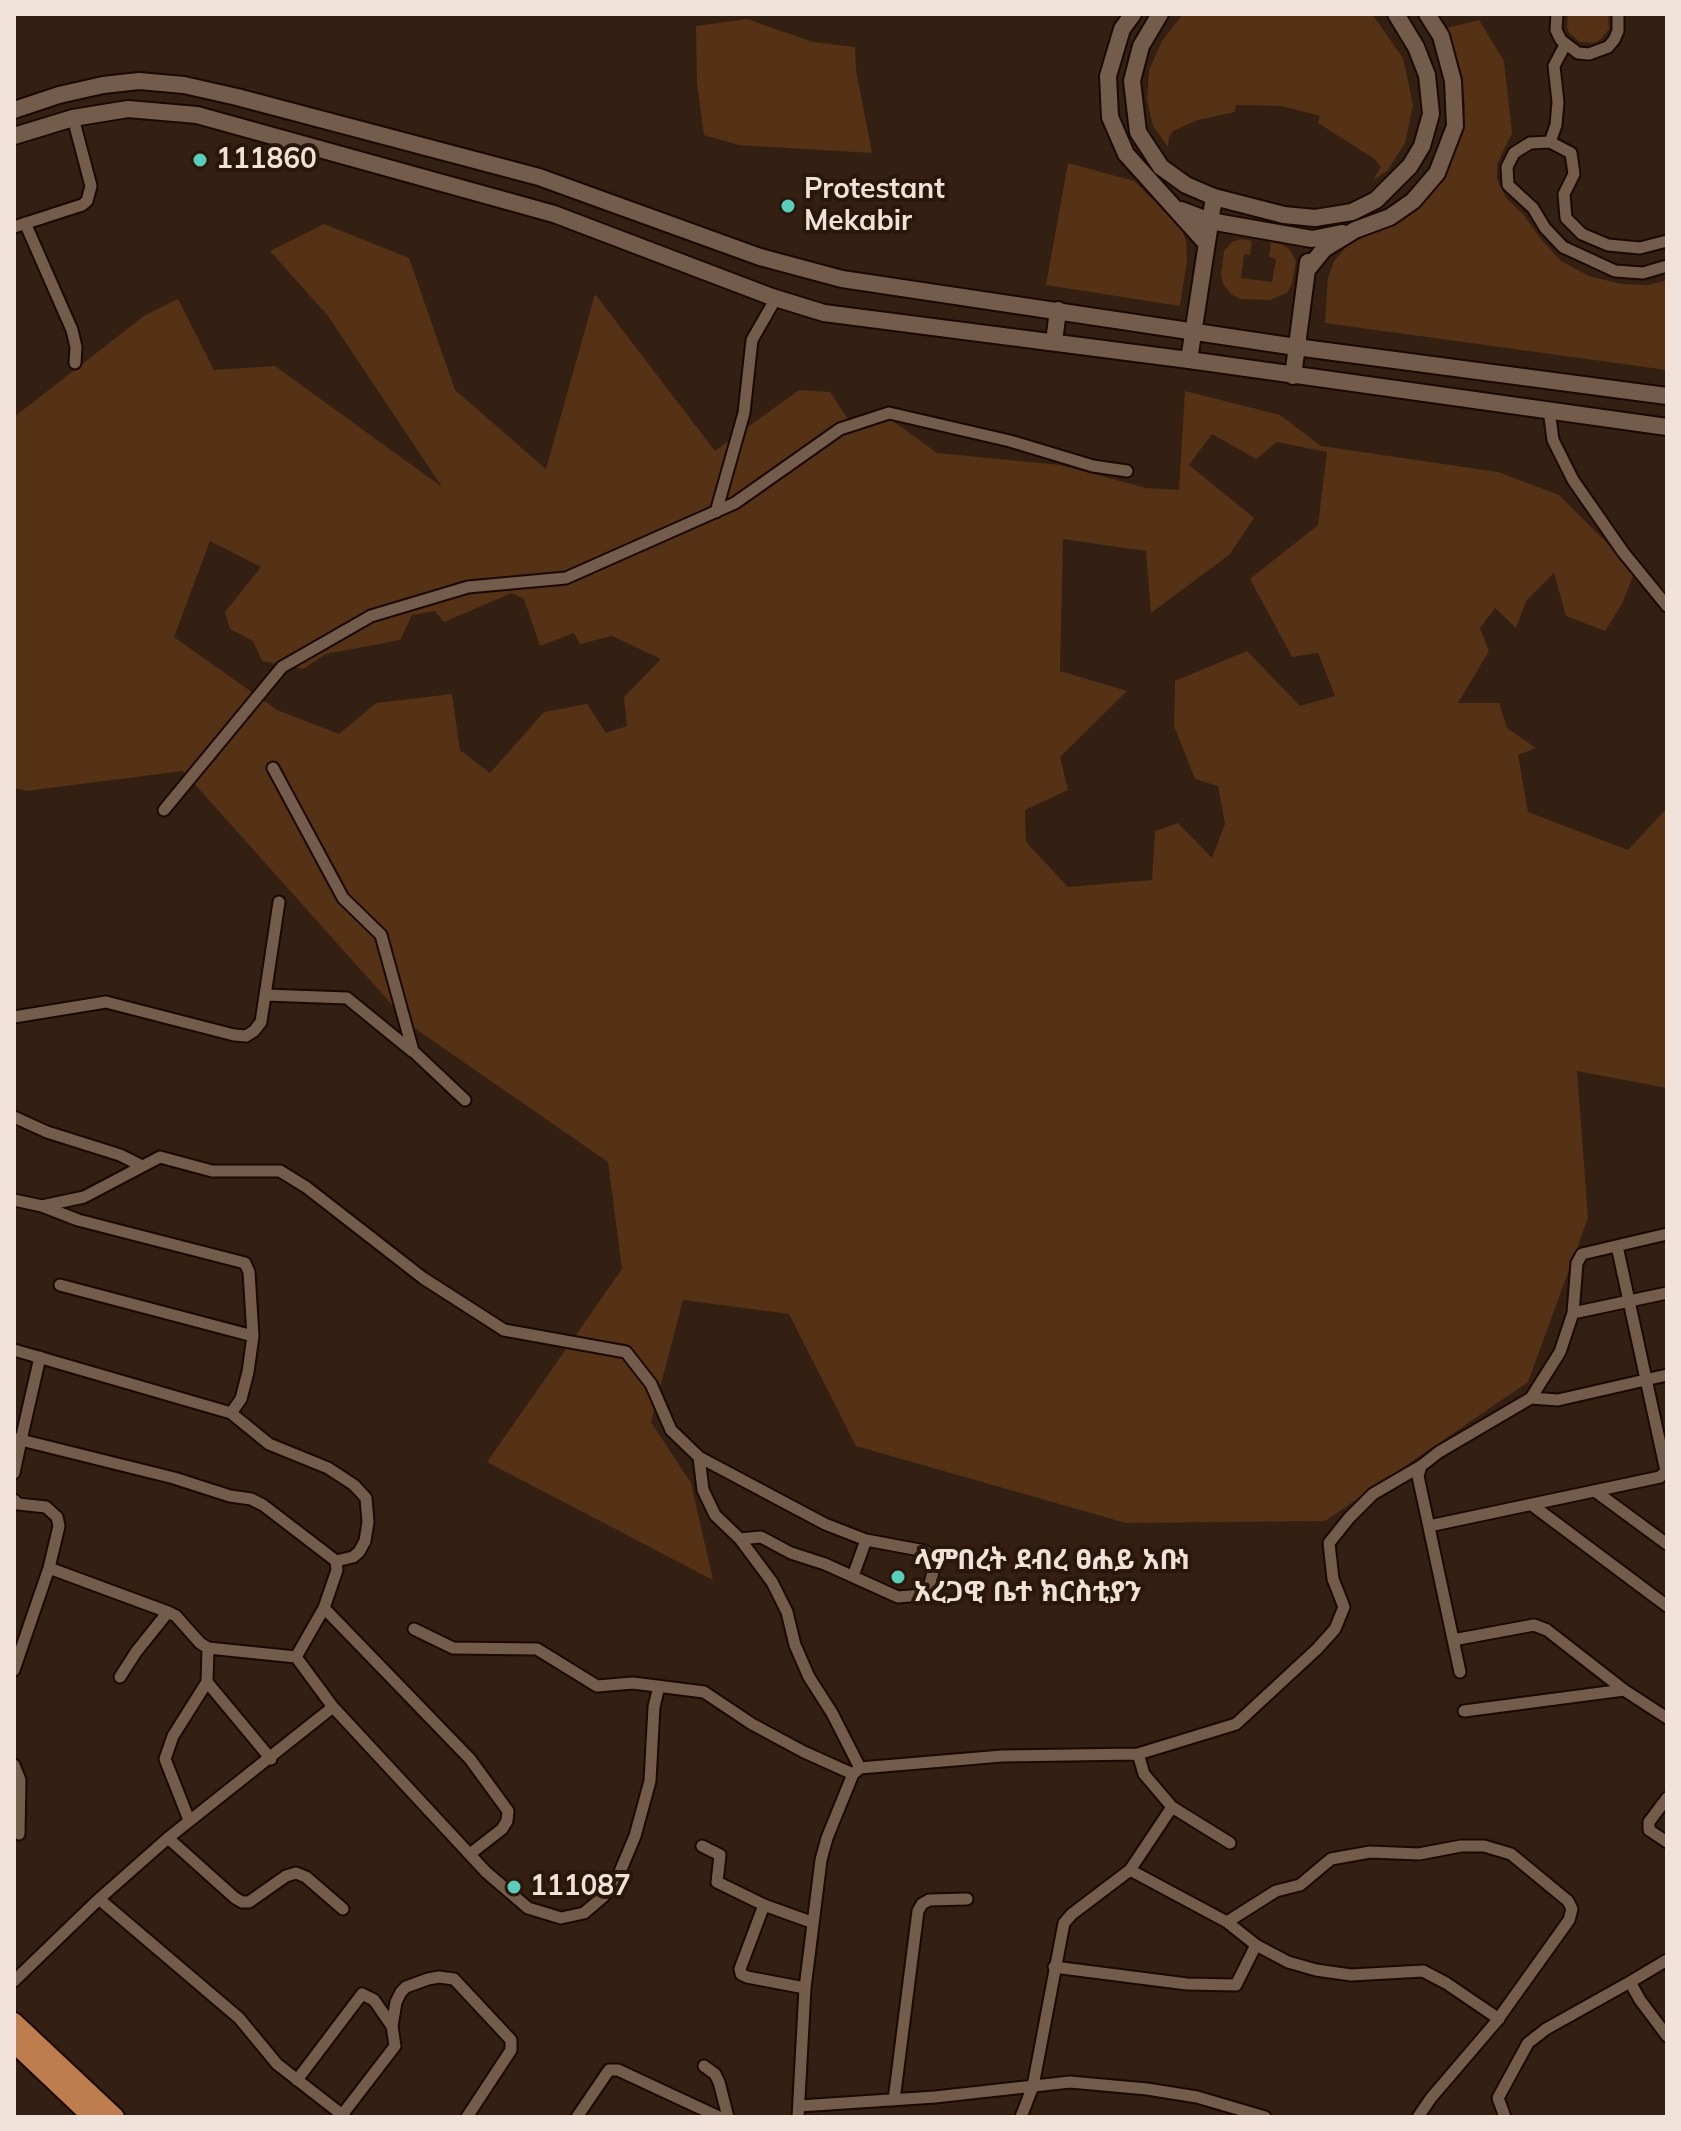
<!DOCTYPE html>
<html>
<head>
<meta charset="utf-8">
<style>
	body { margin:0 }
	#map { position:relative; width:1681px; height:2131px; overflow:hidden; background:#342012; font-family:Mulish,sans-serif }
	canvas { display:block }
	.frame { position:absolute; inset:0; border:16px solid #f0e2d9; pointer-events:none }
</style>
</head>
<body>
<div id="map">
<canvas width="1681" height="2131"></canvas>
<div class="frame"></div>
</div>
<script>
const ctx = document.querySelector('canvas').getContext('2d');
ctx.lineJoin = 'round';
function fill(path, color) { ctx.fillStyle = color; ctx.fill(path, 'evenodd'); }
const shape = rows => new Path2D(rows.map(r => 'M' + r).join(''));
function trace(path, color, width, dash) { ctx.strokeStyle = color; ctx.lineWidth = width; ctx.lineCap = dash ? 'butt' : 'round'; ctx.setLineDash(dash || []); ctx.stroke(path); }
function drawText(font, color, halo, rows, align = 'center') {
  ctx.font = font + ' Mulish,"Noto Sans Ethiopic",sans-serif'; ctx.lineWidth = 8; ctx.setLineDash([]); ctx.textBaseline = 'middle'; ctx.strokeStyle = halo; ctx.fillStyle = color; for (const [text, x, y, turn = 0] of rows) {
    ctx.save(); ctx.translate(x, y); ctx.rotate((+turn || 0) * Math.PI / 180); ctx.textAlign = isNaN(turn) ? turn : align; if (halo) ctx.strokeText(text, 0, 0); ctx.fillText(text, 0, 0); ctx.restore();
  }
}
fill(shape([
	[1183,14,1372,14,1403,58,1413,105,1405,143,1387,171,1373,180,1381,167,1373,158,1318,123,1320,116,1282,106,1236,105,1235,112,1198,120,1173,131,1169,137,1168,147,1153,126,1147,100,1149,70,1162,41],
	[1568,14,1608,14,1609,29,1600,40,1594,43,1580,42,1569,33,1567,26],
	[747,19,813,42,855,47,856,70,872,153,739,145,704,135,697,83,696,26],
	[1479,20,1504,61,1512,133,1497,164,1497,179,1506,198,1522,213,1541,239,1561,261,1589,276,1621,284,1649,285,1667,280,1667,370,1325,323,1328,278,1334,261,1347,246,1365,236,1390,226,1411,213,1432,191,1458,140,1465,106,1462,75,1447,28],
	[1068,163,1134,181,1181,227,1186,241,1187,260,1180,306,1046,285],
	[324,224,409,258,455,390,546,469,595,294,715,451,799,390,830,392,855,430,890,419,937,453,1060,465,1146,488,1179,490,1185,391,1280,415,1321,446,1498,472,1559,495,1635,571,1622,604,1605,631,1566,616,1554,573,1526,601,1516,628,1495,608,1480,628,1489,651,1458,703,1499,703,1507,728,1536,748,1518,755,1528,812,1628,850,1667,808,1667,1088,1577,1071,1588,1218,1528,1382,1325,1521,1126,1523,856,1446,789,1314,683,1300,651,1422,691,1483,713,1580,487,1462,622,1269,608,1162,410,1025,183,771,26,791,14,788,14,417,144,316,178,299,214,370,275,366,442,487,328,316,270,251],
	[1212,434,1256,459,1277,442,1327,452,1318,525,1250,579,1292,657,1318,653,1335,696,1300,706,1247,651,1175,681,1174,726,1195,779,1218,786,1225,824,1212,858,1178,823,1155,831,1152,880,1068,887,1026,842,1025,810,1068,790,1060,757,1127,691,1060,671,1063,539,1146,551,1151,613,1229,555,1254,518,1189,465],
	[210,541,261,567,225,612,230,629,253,641,262,661,303,669,326,654,400,640,412,615,435,611,444,622,512,593,524,599,540,646,574,633,580,644,612,636,661,659,624,697,627,726,606,733,587,704,544,712,490,773,460,750,452,694,376,703,339,734,277,710,174,637],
	[1241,239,1252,241,1250,255,1244,254,1241,278,1272,282,1276,259,1269,257,1271,242,1283,245,1290,250,1296,261,1292,284,1287,293,1270,300,1240,299,1231,294,1223,284,1221,275,1224,251,1232,242]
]), '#553115');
const street = shape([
	[1557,14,1556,30,1561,40,1578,53,1589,54,1608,47,1614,40,1618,31,1618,14],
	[1550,142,1556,125,1558,102,1554,66,1565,45],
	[25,223,72,330,76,347,75,363],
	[14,227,82,205,87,201,91,186,73,118],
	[1667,241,1640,248,1608,245,1582,234,1566,218,1564,194,1574,174,1571,153,1550,142,1530,143,1514,153,1507,167,1508,185,1533,208,1545,228,1563,247,1615,271,1643,273,1667,266],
	[1549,410,1553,440,1573,480,1623,552,1667,606],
	[716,512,744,413,752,340,776,298],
	[273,768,343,898,381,935,413,1051,465,1100],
	[164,810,282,667,371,616,468,587,566,578,735,503,840,429,889,413,1010,441,1093,466,1127,471],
	[265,995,347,998,412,1051],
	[14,1017,106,1002,234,1035,246,1036,254,1031,261,1022,279,902],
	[14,1117,47,1132,120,1155,142,1166],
	[14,1200,42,1206,78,1220,245,1263,249,1272,253,1336,248,1372,241,1399,231,1413,14,1350],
	[42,1206,84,1197,160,1157,212,1171,280,1171,306,1187,423,1278,504,1330,626,1352,651,1384,671,1430,699,1457,825,1524,866,1540,925,1551,933,1559,933,1572,929,1587,921,1595,898,1597,825,1564,791,1553,761,1537,740,1539,772,1582,787,1612,795,1645,809,1677,832,1713,860,1768],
	[60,1285,253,1336],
	[1573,1313,1667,1293],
	[40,1357,21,1440,174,1478,230,1496,251,1499,263,1505,336,1561,337,1570,324,1608],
	[1531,1398,1558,1400,1667,1375],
	[231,1413,269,1444,328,1468,354,1485,366,1498,368,1522,365,1541,359,1552,353,1557,336,1561],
	[699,1457,703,1490,715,1515,740,1539],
	[14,1473,21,1440,15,1439],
	[1595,1491,1667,1544],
	[14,1500,18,1504,46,1507,57,1517,59,1526,49,1568],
	[1532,1505,1667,1606],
	[1429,1526,1660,1477,1666,1471,1617,1246],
	[853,1576,866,1540],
	[168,1612,176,1616,200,1643,208,1648],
	[414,1629,453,1648,537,1649,597,1686,633,1683,704,1692,752,1724,804,1752,853,1774],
	[1453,1640,1534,1625,1547,1630,1624,1690,1667,1718],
	[296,1657,324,1608,470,1759,508,1811,507,1821,502,1829,470,1854],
	[14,1670,49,1568,168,1612,136,1652,120,1677],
	[1460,1672,1418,1476,1421,1466,1439,1452,1531,1398,1560,1352,1573,1313,1577,1263,1582,1254,1667,1234],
	[207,1682,208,1648,296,1657,333,1707,486,1872,528,1908,561,1918,584,1913,604,1896,619,1874,635,1836,650,1781,654,1707,659,1686],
	[1464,1711,1624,1690],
	[1138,1754,1144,1774,1172,1807,1230,1843],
	[14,1765,20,1780,19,1834],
	[1667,1798,1649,1822,1649,1830,1667,1842],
	[189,1820,165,1759,173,1736,207,1682,271,1759],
	[168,1838,235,1898,242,1902,249,1902,286,1876,296,1873,306,1877,343,1909],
	[702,1846,720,1855,717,1882,764,1905],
	[1130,1870,1227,1922,1256,1945,1288,1962,1316,1970,1351,1975,1423,1971,1446,1983,1499,2019],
	[99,1899,239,2018,277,2064,345,2117],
	[1227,1922,1276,1891,1300,1885,1331,1859,1370,1852,1419,1854,1461,1846,1484,1846,1511,1854,1568,1901,1572,1909,1569,1920,1496,2022,1431,2098,1418,2117],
	[1054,1967,1187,1984,1236,1985,1256,1945],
	[14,1981,99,1899,168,1838,333,1707],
	[1630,1982,1667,1960],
	[805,1988,747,1977,741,1974,740,1969,764,1905,811,1922],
	[704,2066,715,2074,719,2082,728,2117],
	[297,2080,362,1994,374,2000,392,2026],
	[894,2100,918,1911,922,1904,929,1900,967,1899],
	[799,2106,935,2097,1070,2082,1147,2089,1197,2097,1265,2117],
	[342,2115,395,2046,392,2026,396,2002,401,1992,406,1987,428,1979,439,1977,454,1979,511,2040,511,2050,467,2117],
	[577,2117,609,2070,618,2070,719,2117],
	[798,2117,805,1988,821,1860,827,1838,853,1774,860,1768,1002,1756,1138,1754,1236,1724,1317,1649,1335,1629,1344,1607,1333,1579,1329,1543,1349,1518,1373,1494,1421,1466],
	[1021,2117,1033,2086,1064,1923,1072,1914,1130,1870,1172,1807],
	[1505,2117,1498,2098,1528,2043,1546,2029,1630,1982,1640,2000,1667,2036]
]);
const secondary = shape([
	[1133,14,1122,29,1108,76,1110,117,1126,154,1206,243],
	[1160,14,1141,46,1132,81,1138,132,1161,167,1186,185,1214,197,1284,215,1315,218,1352,212,1376,200,1410,166,1422,146,1431,114,1427,75,1416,47,1396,14],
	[14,110,59,95,103,85,139,81,184,85,237,97,539,177,760,257,842,279,1296,347,1667,396],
	[14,136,73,118,128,109,197,115,554,214,772,297,824,313,1189,360,1667,427],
	[1181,210,1210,221,1312,239,1342,233],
	[1307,270,1324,249,1355,230,1390,217,1413,201,1437,173,1455,126,1453,81,1441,36,1427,14],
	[1054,342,1058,310],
	[1189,360,1214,197],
	[1293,376,1308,262]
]);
const primary = shape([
	[14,2022,115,2117],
	[14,2043,92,2117]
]);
trace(street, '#1b0900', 15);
trace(secondary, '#1b0900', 20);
trace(primary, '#1b0900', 22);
trace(street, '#745c4c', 11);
trace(secondary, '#745c4c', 16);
trace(primary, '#bd7d4e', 18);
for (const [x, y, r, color] of [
	[200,160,8,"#5acebd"],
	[788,206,8,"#5acebd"],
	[898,1577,8,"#5acebd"],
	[514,1887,8,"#5acebd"]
]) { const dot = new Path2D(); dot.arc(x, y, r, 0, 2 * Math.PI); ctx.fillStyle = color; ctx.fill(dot); trace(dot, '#2a1709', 3); }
drawText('bold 28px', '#f0e2d9', '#2a1709', [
	["111860",216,160],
	["Protestant",804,190],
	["Mekabir",804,222],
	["ላምበረት ደብረ ፀሐይ አቡነ",914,1561],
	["አረጋዊ ቤተ ክርስቲያን",914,1593],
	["111087",530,1887]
], 'left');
</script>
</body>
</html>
